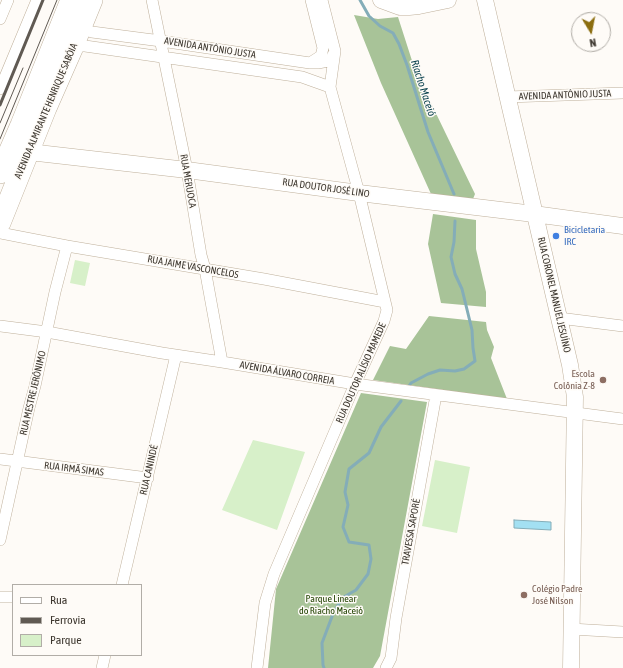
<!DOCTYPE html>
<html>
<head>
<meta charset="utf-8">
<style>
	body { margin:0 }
	#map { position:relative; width:623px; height:668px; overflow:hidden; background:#fefbf7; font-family:"Asap Condensed",sans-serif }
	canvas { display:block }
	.legend { position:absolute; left:12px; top:584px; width:130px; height:72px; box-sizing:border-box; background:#fefbf7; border:1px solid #b1ada7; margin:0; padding:5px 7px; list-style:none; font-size:12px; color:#3d372f }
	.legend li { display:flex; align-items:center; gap:8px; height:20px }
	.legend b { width:20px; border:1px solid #b1ada7 }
	.north { position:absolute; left:571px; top:12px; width:40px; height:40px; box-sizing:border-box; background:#fefbf7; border:1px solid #b1ada7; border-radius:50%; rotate:170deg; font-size:11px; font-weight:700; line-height:16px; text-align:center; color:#3d372f }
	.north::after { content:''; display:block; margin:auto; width:14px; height:18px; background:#8b6d0f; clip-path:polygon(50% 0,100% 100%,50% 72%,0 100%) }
</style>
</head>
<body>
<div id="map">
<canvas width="623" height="668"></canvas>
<ul class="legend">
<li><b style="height:5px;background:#fff"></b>Rua</li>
<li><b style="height:5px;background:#605a53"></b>Ferrovia</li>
<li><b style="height:11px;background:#d7f0c9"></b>Parque</li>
</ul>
<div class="north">N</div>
</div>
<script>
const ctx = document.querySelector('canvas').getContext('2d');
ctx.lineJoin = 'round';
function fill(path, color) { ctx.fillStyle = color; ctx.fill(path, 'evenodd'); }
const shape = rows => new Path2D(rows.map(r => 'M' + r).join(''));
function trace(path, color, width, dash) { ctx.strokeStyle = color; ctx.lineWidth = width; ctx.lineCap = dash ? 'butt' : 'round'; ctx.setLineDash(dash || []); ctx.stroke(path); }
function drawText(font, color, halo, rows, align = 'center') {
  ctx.font = font + ' "Asap Condensed",sans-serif'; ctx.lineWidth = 3; ctx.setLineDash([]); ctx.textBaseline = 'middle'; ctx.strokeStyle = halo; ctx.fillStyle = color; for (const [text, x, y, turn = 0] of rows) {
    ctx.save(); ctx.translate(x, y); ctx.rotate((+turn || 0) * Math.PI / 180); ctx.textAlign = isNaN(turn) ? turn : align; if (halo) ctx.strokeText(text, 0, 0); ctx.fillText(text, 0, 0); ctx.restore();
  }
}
fill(shape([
	[75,260,90,263,85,286,70,283],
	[253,440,305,452,277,530,222,510],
	[435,460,470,467,457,533,422,526]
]), '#d7f0c9');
fill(shape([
	[354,15,378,19,398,17,415,70,475,194,473,199,431,194,381,83],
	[433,214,476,220,476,249,486,292,486,307,441,303,428,244],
	[429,316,486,322,487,330,494,347,491,358,507,399,373,380,390,346,406,349],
	[361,393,427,402,380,656,373,668,268,668,276,589]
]), '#a8c398');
const water = shape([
	[514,520,551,522,551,530,514,528,514,520]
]);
fill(water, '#a3e0f2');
trace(water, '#84adb8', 1);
trace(shape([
	[360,0,369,16,380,26,393,33,399,44,407,65,428,132,454,194],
	[409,386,411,383,428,374,440,370,455,371,464,369,475,361,473,348,472,330,462,289,455,274,451,257,454,242,455,221],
	[324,668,323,665,322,643,333,614,342,598,356,590,368,574,371,559,369,545,349,542,343,527,348,505,345,492,349,469,369,453,381,427,401,401]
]), '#84adb8', 3);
const street = shape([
	[152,0,187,170,201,255,205,269,222,362],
	[0,19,8,0],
	[81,26,86,30,92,32,161,41,310,63,318,63,328,61,331,59,335,51],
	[72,49,79,46,85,46,302,77,330,87],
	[310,63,321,56,323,48,311,0],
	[0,89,37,0],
	[507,97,623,93],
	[0,233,67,246,264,279,385,302],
	[559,318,623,326],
	[0,326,47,332,162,353,222,362,355,384,623,419],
	[0,459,148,478],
	[0,540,29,408,35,386,55,292,67,246],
	[122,585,176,355],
	[0,597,13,597],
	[571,629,623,632],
	[102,668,105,655],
	[257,668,265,603,274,574,355,384,384,321,387,310,359,193,330,87,335,51,322,0],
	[386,668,391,658,396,618,436,395]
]);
const secondary = shape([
	[381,0,400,7,409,7,419,6,448,0],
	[485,0,570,365,575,397,571,668],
	[29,152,187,170,359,193,534,214,623,226]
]);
const highway = shape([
	[0,173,21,125,71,0],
	[0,223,46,108,72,49,92,0]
]);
trace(street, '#bfb09b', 12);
trace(secondary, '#bfb09b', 17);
trace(highway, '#bfb09b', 22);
trace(street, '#fff', 11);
trace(secondary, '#fff', 16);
trace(highway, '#fff', 21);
trace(shape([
	[0,123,23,68],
	[0,139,57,0]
]), '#605a53', 1);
trace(shape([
	[0,105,43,0]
]), '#605a53', 3);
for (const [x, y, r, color] of [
	[556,236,4,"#3f7fe0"],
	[603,380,4,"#8d6e63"],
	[524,595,4,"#8d6e63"]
]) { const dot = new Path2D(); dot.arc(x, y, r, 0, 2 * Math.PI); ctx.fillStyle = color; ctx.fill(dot); trace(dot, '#fefbf7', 1.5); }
drawText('10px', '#3d372f', '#fefbf7', [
	["AVENIDA ANTÔNIO JUSTA",210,48,9],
	["AVENIDA ANTÔNIO JUSTA",565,95,-2],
	["AVENIDA ALMIRANTE HENRIQUE SABÓIA",46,111,-67],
	["RUA MERUOCA",188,181,80],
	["RUA DOUTOR JOSÉ LINO",326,188,8],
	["RUA JAIME VASCONCELOS",193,267,10],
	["RUA CORONEL MANUEL JESUÍNO",554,295,77],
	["AVENIDA ÁLVARO CORREIA",287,373,10],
	["RUA DOUTOR ALÍSIO MAMEDE",361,373,-66],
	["RUA MESTRE JERÔNIMO",33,393,-77],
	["RUA IRMÃ SIMAS",74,469,7],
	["RUA CANINDÉ",149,470,-77],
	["TRAVESSA SAPORÉ",411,532,-80]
]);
drawText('10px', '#366cbe', '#fefbf7', [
	["Bicicletaria",564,230],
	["IRC",564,242]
], 'left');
drawText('10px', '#785e54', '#fefbf7', [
	["Escola",595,374],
	["Colônia Z-8",595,386],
	["Colégio Padre",532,589,"left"],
	["José Nilson",532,601,"left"]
], 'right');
drawText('10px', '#224302', '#fefbf7', [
	["Parque Linear",331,599],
	["do Riacho Maceió",331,611]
]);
drawText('italic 11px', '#033c49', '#fefbf7', [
	["Riacho Maceió",423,88,72]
]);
</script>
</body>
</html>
